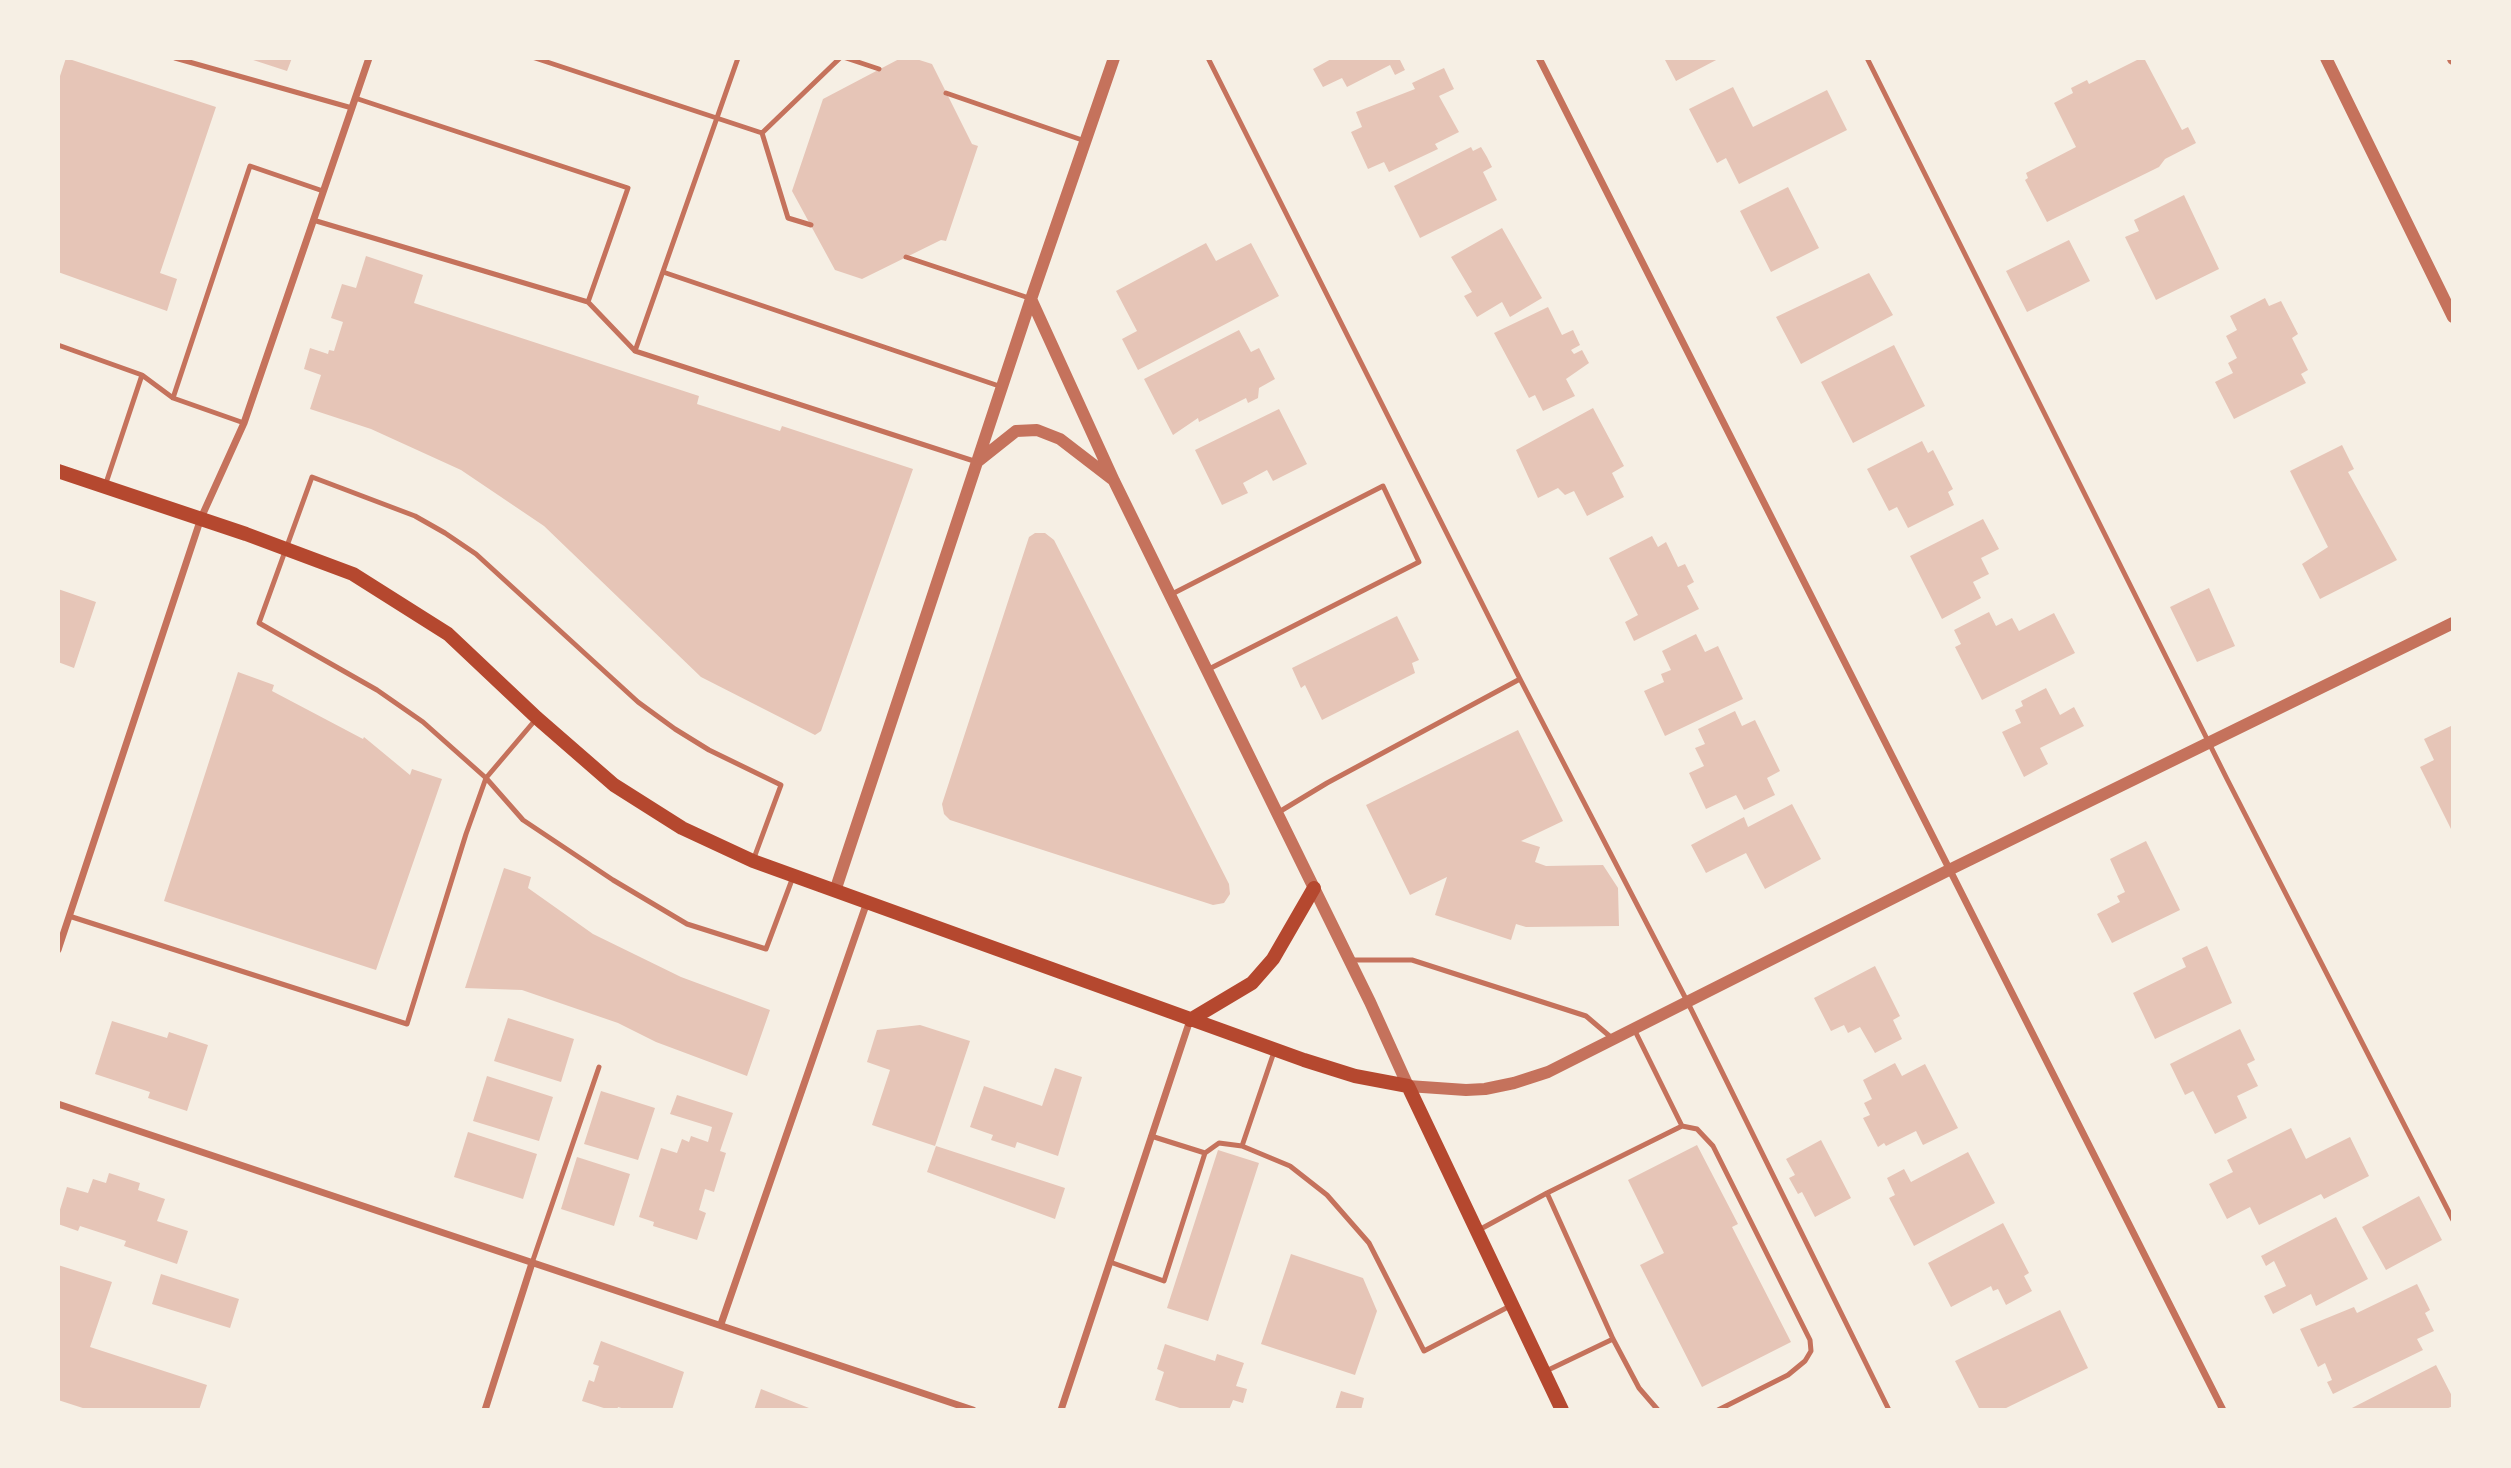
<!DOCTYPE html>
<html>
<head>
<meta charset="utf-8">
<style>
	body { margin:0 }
	#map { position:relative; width:2511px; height:1468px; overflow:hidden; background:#f6efe4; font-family:Rubik,sans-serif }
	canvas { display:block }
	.frame { position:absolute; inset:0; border:60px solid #f6efe4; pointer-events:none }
</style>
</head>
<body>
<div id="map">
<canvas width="2511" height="1468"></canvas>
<div class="frame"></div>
</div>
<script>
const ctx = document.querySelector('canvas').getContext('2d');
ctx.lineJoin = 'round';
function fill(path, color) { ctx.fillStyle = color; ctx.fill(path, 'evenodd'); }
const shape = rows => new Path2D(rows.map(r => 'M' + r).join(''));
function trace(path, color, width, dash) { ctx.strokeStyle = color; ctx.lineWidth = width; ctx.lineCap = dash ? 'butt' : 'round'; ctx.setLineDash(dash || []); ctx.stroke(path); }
fill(shape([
	[66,58,216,107,160,273,177,279,167,311,58,272,58,82],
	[247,58,292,58,287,71],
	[901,58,913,58,932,64,972,144,978,146,946,241,941,240,862,279,835,270,792,191,823,99],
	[1333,58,1404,58,1400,60,1405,70,1395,75,1390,65,1347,87,1342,78,1323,87,1313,69],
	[1664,58,1720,58,1676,81],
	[2141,58,2144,58,2182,130,2188,127,2196,143,2165,159,2159,167,2047,222,2025,180,2028,178,2026,173,2076,147,2054,103,2073,93,2071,88,2087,80,2089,84],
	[1444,68,1454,89,1439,96,1459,132,1435,144,1438,149,1389,172,1384,162,1368,169,1351,132,1362,127,1356,112,1415,89,1412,83],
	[1733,87,1753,127,1827,90,1847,130,1739,184,1726,158,1717,163,1689,109],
	[1471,147,1473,151,1481,147,1487,157,1492,167,1483,172,1497,200,1420,238,1394,186],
	[1788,187,1819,248,1771,272,1740,211],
	[2184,195,2219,269,2156,300,2125,237,2139,231,2134,220],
	[1502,228,1542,298,1510,317,1502,302,1477,317,1464,296,1472,292,1451,257],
	[2069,240,2090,281,2027,312,2006,271],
	[1206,243,1216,261,1251,243,1279,296,1138,370,1122,339,1137,331,1116,291],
	[366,256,423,275,414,303,699,396,697,404,780,431,782,426,913,469,821,731,815,735,701,677,544,526,461,470,371,429,310,409,321,375,304,369,310,348,328,354,329,350,334,351,343,322,331,318,342,284,356,288],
	[1869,273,1893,315,1801,364,1776,317],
	[2265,298,2269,306,2281,301,2298,334,2292,338,2308,370,2301,374,2306,383,2234,419,2215,382,2233,373,2228,363,2237,358,2226,336,2237,330,2230,316],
	[1548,307,1562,335,1573,330,1580,345,1571,350,1574,354,1582,350,1589,363,1566,379,1575,396,1543,411,1535,395,1529,398,1494,333],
	[1239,330,1251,352,1259,348,1275,379,1259,388,1258,398,1248,403,1246,398,1199,422,1198,418,1173,435,1144,379],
	[1894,345,1925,406,1853,443,1821,382],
	[1593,408,1624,466,1612,473,1624,497,1587,516,1574,491,1565,495,1558,488,1538,498,1516,450],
	[1279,409,1307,464,1273,481,1267,470,1243,483,1248,493,1222,505,1195,450],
	[1922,441,1928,453,1933,450,1953,489,1948,492,1954,505,1908,528,1897,507,1889,511,1867,469],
	[2342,445,2354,469,2348,472,2397,560,2320,599,2302,564,2328,547,2290,471],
	[1983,519,1999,549,1981,558,1989,574,1973,582,1981,598,1942,619,1910,556],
	[1035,533,1045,533,1054,540,1229,884,1230,894,1224,903,1213,905,950,820,944,814,942,804,1029,537],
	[1652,536,1658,547,1666,542,1678,567,1685,564,1694,582,1687,586,1699,609,1634,641,1625,622,1638,615,1609,558],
	[2209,588,2235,646,2197,662,2170,607],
	[58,589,96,602,74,668,58,662],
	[1989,612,1996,626,2012,618,2019,631,2054,613,2075,653,1982,700,1955,647,1961,644,1954,630],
	[1397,616,1419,660,1412,663,1415,673,1322,720,1305,685,1301,688,1292,668],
	[1696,634,1705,652,1718,646,1743,699,1665,736,1644,691,1664,682,1661,674,1671,670,1662,651],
	[238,672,274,685,272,691,363,739,364,737,410,775,412,769,442,779,376,970,164,901],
	[2046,688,2060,715,2074,707,2084,726,2040,748,2048,764,2024,777,2002,732,2021,723,2015,710,2023,706,2021,701],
	[1735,711,1742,726,1755,720,1780,771,1767,778,1775,795,1744,810,1736,795,1706,809,1689,773,1704,766,1695,748,1705,744,1698,729],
	[2453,725,2453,833,2420,767,2434,760,2424,739],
	[1518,730,1563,821,1521,841,1540,847,1535,862,1546,866,1603,865,1618,888,1619,926,1526,927,1516,924,1511,940,1435,915,1447,877,1410,895,1366,805],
	[1792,804,1821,859,1765,889,1746,853,1706,873,1691,845,1744,817,1748,827],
	[2146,841,2180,910,2112,943,2097,914,2120,902,2117,896,2125,892,2110,859],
	[504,868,531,877,528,888,593,934,681,977,770,1010,747,1076,656,1042,618,1023,522,990,465,988],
	[2207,946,2232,1003,2155,1039,2133,993,2186,967,2182,958],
	[1875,966,1900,1016,1893,1020,1902,1039,1875,1053,1860,1027,1848,1033,1844,1025,1831,1031,1814,998],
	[508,1018,574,1039,561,1082,494,1061],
	[112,1021,167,1038,169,1032,208,1045,187,1111,148,1098,150,1092,95,1074],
	[920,1025,970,1041,935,1146,872,1125,890,1070,867,1062,877,1030],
	[2240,1029,2255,1060,2247,1064,2258,1086,2237,1096,2247,1118,2215,1134,2193,1091,2185,1095,2170,1064],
	[1895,1063,1902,1076,1925,1064,1958,1128,1923,1145,1916,1131,1886,1146,1884,1143,1878,1147,1863,1118,1870,1115,1864,1103,1872,1099,1863,1080],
	[1055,1068,1082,1077,1058,1156,1017,1142,1015,1148,991,1140,993,1135,970,1127,984,1086,1042,1106],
	[487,1076,553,1097,539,1141,473,1121],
	[601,1091,655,1108,638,1160,584,1144],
	[677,1095,733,1113,720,1151,726,1153,714,1192,705,1189,699,1210,706,1213,697,1240,653,1226,654,1222,639,1217,661,1148,677,1153,682,1139,689,1142,691,1136,708,1142,712,1127,670,1114],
	[2291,1128,2306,1159,2350,1137,2369,1176,2324,1199,2321,1194,2259,1225,2250,1207,2227,1219,2209,1184,2233,1172,2227,1160],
	[468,1132,537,1154,523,1199,454,1177],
	[1821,1140,1851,1198,1815,1217,1802,1192,1798,1194,1789,1178,1795,1175,1786,1159],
	[1697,1145,1738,1224,1732,1227,1791,1342,1702,1387,1640,1265,1664,1253,1628,1180],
	[936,1146,1065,1188,1055,1219,927,1172],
	[1218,1150,1259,1163,1208,1321,1167,1308],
	[1968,1152,1995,1203,1914,1246,1889,1198,1895,1195,1887,1178,1904,1169,1911,1182],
	[577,1157,630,1174,614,1226,561,1209],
	[109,1173,140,1183,138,1190,165,1199,157,1221,188,1231,177,1264,124,1246,126,1241,80,1226,78,1231,58,1224,58,1216,67,1187,88,1193,93,1179,106,1183],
	[2419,1196,2442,1240,2386,1270,2362,1227],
	[2336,1217,2368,1279,2316,1306,2311,1294,2273,1314,2264,1296,2286,1286,2274,1261,2266,1266,2261,1256],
	[2003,1223,2029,1273,2024,1276,2032,1291,2006,1305,1998,1289,1993,1291,1991,1286,1951,1307,1928,1263],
	[1291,1254,1363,1278,1377,1311,1355,1375,1261,1344],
	[58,1265,112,1282,90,1347,207,1385,199,1410,89,1410,58,1400],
	[161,1274,239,1299,230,1328,152,1304],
	[2417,1284,2430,1310,2425,1313,2434,1331,2417,1339,2423,1350,2333,1394,2327,1382,2332,1380,2325,1363,2318,1367,2300,1329,2354,1307,2357,1313],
	[2060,1310,2088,1368,2002,1410,1980,1410,1955,1361],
	[601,1341,684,1372,672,1410,628,1410,618,1407,617,1410,610,1410,582,1401,589,1380,594,1382,599,1366,593,1364],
	[1165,1344,1215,1361,1217,1354,1244,1363,1236,1386,1247,1389,1243,1403,1233,1400,1229,1410,1186,1410,1155,1400,1164,1372,1157,1369],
	[2436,1365,2453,1398,2453,1406,2444,1410,2348,1410],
	[761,1389,814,1410,754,1410],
	[1341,1391,1364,1398,1361,1410,1335,1410]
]), '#e6c5b7');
trace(shape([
	[175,58,352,108],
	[535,58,762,133],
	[846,58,879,69],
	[1208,58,1520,679,1687,1001,1889,1410],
	[1867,58,2227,779,2453,1220],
	[946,93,1085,141],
	[762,133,788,218,811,225],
	[762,133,840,58],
	[313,220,588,302,628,188,355,98],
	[906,257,1029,298],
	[663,272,1002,387],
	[588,302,635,351,977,462],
	[58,345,142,375,173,398,244,423],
	[635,351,738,58],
	[173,398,250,166,323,191],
	[105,486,142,375],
	[1172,594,1383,486,1419,562,1209,669],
	[1279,812,1327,783,1520,679],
	[754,858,781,785,709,750,675,729,638,702,476,554,445,533,415,516,312,477,259,623,377,690,423,722,486,778,523,820,613,880,687,924,766,949,793,877],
	[69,916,407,1024,466,834,486,778,537,718],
	[1350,960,1412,960,1586,1016,1613,1039],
	[1634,1029,1682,1126],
	[1151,1136,1205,1153],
	[1242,1146,1274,1052],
	[1477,1231,1547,1193],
	[1110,1262,1164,1281,1205,1153,1219,1143,1242,1146,1290,1166,1327,1195,1369,1243,1424,1351,1510,1306],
	[532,1263,599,1067],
	[1544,1372,1613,1339],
	[1658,1410,1639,1388,1613,1339,1547,1193,1682,1126,1697,1129,1713,1146,1810,1340,1811,1351,1805,1361,1788,1375,1718,1410]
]), '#c5725c', 5);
trace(shape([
	[1539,58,2223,1410],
	[58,950,201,518,244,423,369,58],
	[58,1104,973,1410],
	[721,1324,867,902],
	[485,1410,532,1263],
	[1061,1410,1190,1020]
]), '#c5725c', 7);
trace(shape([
	[2326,58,2453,317],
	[2453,58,2453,59],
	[1031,299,1114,481,1370,1002,1408,1086,1466,1090,1485,1089,1514,1083,1548,1072,1949,870,2453,623],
	[977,462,1016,431,1037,430,1060,439,1112,479],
	[835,891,1031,299,1114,58]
]), '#c5725c', 12);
trace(shape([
	[58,471,246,534,353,574,448,634,537,718,614,785,682,828,753,861,1304,1060,1355,1076,1408,1086,1562,1410],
	[1190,1020,1252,983,1273,959,1314,888]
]), '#b5482f', 14);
</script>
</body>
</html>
